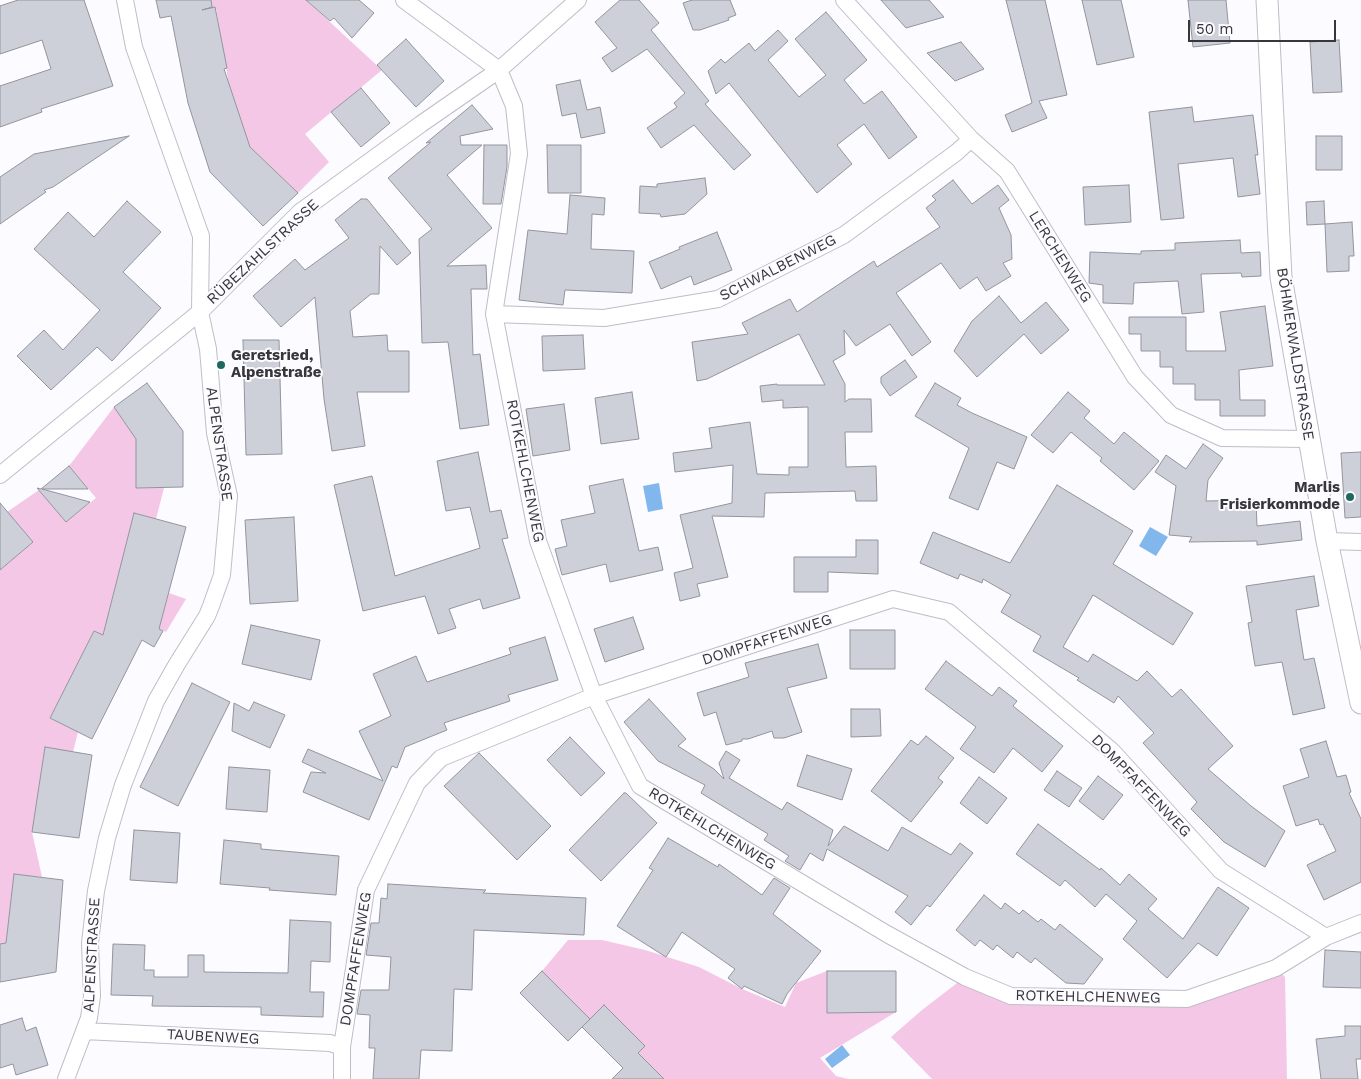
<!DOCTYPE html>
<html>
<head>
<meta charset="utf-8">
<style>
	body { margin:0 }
	#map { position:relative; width:1361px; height:1079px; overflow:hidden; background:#fcfbff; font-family:"Work Sans",sans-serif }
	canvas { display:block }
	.scale { position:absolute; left:1188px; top:20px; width:148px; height:22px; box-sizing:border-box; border:2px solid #37363a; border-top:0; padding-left:6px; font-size:15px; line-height:18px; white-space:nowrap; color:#37363a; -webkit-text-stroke:4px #fcfbff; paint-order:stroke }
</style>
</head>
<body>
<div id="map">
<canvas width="1361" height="1079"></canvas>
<div class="scale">50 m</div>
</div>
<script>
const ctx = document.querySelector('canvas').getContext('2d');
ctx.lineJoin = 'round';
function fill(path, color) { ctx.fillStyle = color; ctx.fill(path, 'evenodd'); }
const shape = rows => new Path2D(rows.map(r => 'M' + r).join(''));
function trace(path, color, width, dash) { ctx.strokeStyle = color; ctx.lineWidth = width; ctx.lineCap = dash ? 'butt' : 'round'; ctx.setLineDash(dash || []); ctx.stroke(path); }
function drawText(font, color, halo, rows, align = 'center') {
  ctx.font = font + ' "Work Sans",sans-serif'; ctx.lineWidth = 4; ctx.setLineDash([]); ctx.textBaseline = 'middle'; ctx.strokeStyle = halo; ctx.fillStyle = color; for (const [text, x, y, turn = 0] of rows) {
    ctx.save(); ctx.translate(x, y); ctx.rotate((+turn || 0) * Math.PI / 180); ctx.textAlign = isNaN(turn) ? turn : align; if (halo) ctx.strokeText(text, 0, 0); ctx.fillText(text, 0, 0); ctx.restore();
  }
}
fill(shape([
	[200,0,306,0,382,70,305,134,329,162,298,193,250,147,229,85,216,8,202,10],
	[114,407,136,439,136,488,164,488,156,519,134,514,109,611,160,625,169,593,186,599,166,632,142,620,128,648,94,631,50,718,78,732,73,752,45,748,32,832,42,877,14,875,6,943,0,944,0,570,33,542,7,512,39,490,66,522,96,498,69,466],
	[568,940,602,940,645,950,699,967,742,989,785,1007,796,983,827,971,827,1013,896,1012,820,1058,836,1076,848,1079,664,1079,638,1053,645,1046,604,1005,590,1019,542,971],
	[1276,968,1285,977,1287,1079,932,1079,891,1037,922,1010,965,977,1011,996,1187,999]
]), '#f4c7e6');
fill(shape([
	[659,483,663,509,648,512,643,486],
	[1150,527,1168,537,1156,556,1139,546],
	[842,1045,850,1055,832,1068,825,1059]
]), '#81b7ed');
const building = shape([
	[18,0,84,0,113,86,41,109,42,112,0,127,0,86,51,69,42,40,0,54,0,6,18,0],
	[156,0,211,0,212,7,202,10,215,7,227,68,224,69,250,147,298,193,263,226,210,172,188,103,171,16,160,18,156,0],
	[306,0,359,0,374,13,352,38,334,18,330,21,306,0],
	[620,0,639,0,659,23,651,30,709,101,705,104,751,155,734,170,694,125,661,148,647,128,677,107,674,103,685,93,647,49,612,72,602,58,617,48,595,22,620,0],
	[692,0,730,0,736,15,728,18,729,20,700,30,693,30,683,3,692,0],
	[881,0,929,0,944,17,906,28,881,0],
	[1006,0,1045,0,1067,95,1039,101,1047,118,1012,132,1005,115,1032,103,1006,0],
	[1082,0,1121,0,1134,57,1097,65,1082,0],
	[1188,0,1226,0,1230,43,1193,47,1188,0],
	[826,12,867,60,844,80,864,104,882,91,917,137,889,159,864,124,837,145,852,164,817,193,729,83,716,94,708,71,721,59,725,63,749,43,755,51,778,30,788,41,768,60,799,97,826,75,795,39,826,12],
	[406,39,444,81,416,107,377,65,406,39],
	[1339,40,1342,92,1313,93,1310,42,1339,40],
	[961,42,984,69,955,81,927,53,961,42],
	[580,80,587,110,600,107,605,133,581,138,576,113,562,116,556,85,580,80],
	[361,88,390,123,361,147,331,112,361,88],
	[472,105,493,129,460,136,461,145,482,145,447,175,492,228,447,266,486,265,487,289,471,289,473,355,480,354,489,425,460,429,448,342,422,343,419,239,432,229,388,178,431,142,426,143,472,105],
	[1192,107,1194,122,1253,115,1258,155,1255,155,1260,194,1238,197,1233,158,1178,164,1184,218,1161,220,1149,112,1192,107],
	[129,136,53,187,44,190,46,192,0,224,0,177,34,154,129,136],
	[1316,136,1342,136,1342,170,1316,170,1316,136],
	[484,145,507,145,507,167,501,204,483,204,484,145],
	[547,145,581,145,581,193,548,193,547,145],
	[705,178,707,194,685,214,661,217,660,214,639,213,640,186,657,187,657,184,705,178],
	[953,180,972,204,998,185,1009,200,999,208,1011,235,1012,259,1003,263,1011,276,986,291,977,277,960,289,941,263,896,293,931,342,912,356,890,324,856,346,844,330,845,354,833,361,845,384,845,402,849,399,871,399,872,432,845,432,846,467,876,466,877,501,856,501,855,491,765,493,764,517,712,516,728,577,697,584,700,596,680,601,674,573,693,568,680,515,732,503,733,465,675,472,673,453,712,448,709,428,750,422,757,474,789,475,789,467,808,467,808,407,783,408,783,400,762,402,760,386,777,384,777,385,825,385,799,334,707,379,697,381,692,342,748,334,742,323,790,299,797,312,874,261,877,267,940,227,926,208,936,200,932,196,953,180],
	[1129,185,1131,222,1085,225,1083,187,1129,185],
	[570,195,605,198,604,215,592,214,591,249,634,251,632,293,565,290,563,305,519,300,528,230,567,234,570,195],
	[361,199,367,199,411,253,397,265,380,246,379,294,371,294,350,311,353,337,387,335,388,351,409,351,409,392,357,392,365,446,332,451,324,399,315,297,281,327,253,296,295,259,305,270,349,238,335,220,361,199],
	[127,201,161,232,123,272,161,308,112,361,97,347,51,390,17,356,44,330,63,350,100,310,34,249,68,212,94,237,127,201],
	[1324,201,1325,224,1307,225,1306,202,1324,201],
	[1352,222,1354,256,1349,256,1349,271,1327,272,1325,224,1352,222],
	[717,232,732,270,694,285,691,276,661,289,649,262,680,249,679,247,717,232],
	[1240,240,1241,253,1260,252,1261,276,1242,277,1241,273,1201,274,1204,312,1182,314,1178,281,1134,283,1133,304,1103,303,1103,285,1089,283,1090,252,1141,254,1141,251,1175,250,1175,243,1240,240],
	[999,296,1021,323,1046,302,1069,330,1041,354,1024,334,977,377,954,351,972,321,999,296],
	[1265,306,1273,366,1239,370,1240,400,1265,400,1265,416,1220,416,1220,400,1195,400,1195,384,1173,384,1173,367,1160,367,1160,351,1141,351,1141,334,1129,334,1129,317,1186,317,1186,351,1226,351,1220,312,1265,306],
	[583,335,585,369,543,371,542,336,583,335],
	[243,340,279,340,282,454,246,455,243,340],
	[905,360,917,377,890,396,881,383,881,377,905,360],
	[147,383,183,431,183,487,136,488,136,439,114,407,147,383],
	[935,383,961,398,957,405,972,413,1027,437,1014,469,997,462,978,510,949,498,969,448,915,416,935,383],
	[632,392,639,439,601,444,595,398,632,392],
	[1068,392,1090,411,1084,418,1114,444,1124,432,1159,461,1134,490,1100,461,1102,458,1071,432,1053,453,1031,435,1068,392],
	[564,404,570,450,533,456,526,409,564,404],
	[1203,444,1223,458,1208,480,1206,501,1256,500,1257,526,1300,521,1302,540,1257,545,1257,541,1189,542,1192,537,1169,535,1176,486,1155,472,1166,455,1186,469,1203,444],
	[478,452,490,512,501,510,508,538,502,539,520,598,483,609,480,599,449,609,456,628,438,634,425,596,363,611,334,485,372,476,395,576,480,548,470,507,446,511,437,461,478,452],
	[1361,452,1361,517,1345,518,1341,453,1361,452],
	[69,466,88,489,42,489,90,502,66,522,37,488,41,489,69,466],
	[623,479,639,551,658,547,663,570,610,582,606,564,562,575,555,549,567,546,561,520,595,513,589,486,623,479],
	[1057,485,1133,531,1113,564,1193,613,1173,645,1093,595,1063,647,1088,662,1093,654,1137,681,1147,671,1172,697,1181,689,1233,746,1208,769,1251,806,1285,831,1265,867,1224,842,1191,809,1197,802,1143,743,1154,733,1118,696,1114,703,1077,680,1079,678,1033,651,1041,636,1001,612,1011,595,983,579,982,583,960,574,958,579,920,563,933,532,1010,563,1057,485],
	[0,503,33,542,0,570,0,503],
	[134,513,186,527,159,629,163,631,154,647,142,640,92,739,50,718,94,631,103,635,134,513],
	[294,517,298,601,250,604,245,520,294,517],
	[856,540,878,540,878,574,828,572,828,592,794,592,794,557,856,557,856,540],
	[1314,576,1319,606,1296,610,1304,660,1314,658,1325,708,1293,715,1282,662,1255,666,1248,623,1252,622,1246,586,1314,576],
	[633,617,644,649,605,662,594,629,633,617],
	[251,625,320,640,311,680,242,664,251,625],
	[850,630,895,630,895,669,850,669,850,630],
	[545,637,558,680,508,695,510,701,444,723,447,730,405,747,397,768,392,766,369,820,303,792,311,772,326,773,302,762,308,749,383,781,359,731,391,716,373,674,416,656,427,682,511,654,509,648,545,637],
	[818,644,827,678,787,688,802,732,784,738,774,738,772,731,748,739,742,739,742,741,726,745,716,712,704,716,697,693,749,677,745,663,818,644],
	[946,661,992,696,999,687,1017,701,1013,706,1063,746,1042,772,1013,748,994,773,960,749,976,727,925,689,946,661],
	[192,683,230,702,178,806,140,787,192,683],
	[649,699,686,739,678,746,714,769,724,779,719,763,726,751,740,760,729,778,782,810,787,802,833,830,828,846,844,826,888,851,902,827,951,855,960,843,973,853,930,907,927,905,911,925,895,912,908,896,827,849,823,861,810,853,800,870,785,861,789,856,764,840,768,834,701,793,705,785,658,761,624,722,649,699],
	[254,702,285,715,270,748,232,731,234,703,249,711,254,702],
	[851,709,880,709,881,736,851,737,851,709],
	[926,736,954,758,938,778,943,782,911,822,871,791,911,740,918,745,926,736],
	[570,737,605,773,581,796,547,760,570,737],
	[1326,741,1337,777,1346,775,1351,792,1349,793,1361,819,1361,882,1324,900,1307,865,1336,851,1323,824,1320,825,1318,819,1296,826,1283,786,1309,777,1300,749,1326,741],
	[45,747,92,755,79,838,32,832,45,747],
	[479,753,551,826,517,860,444,786,479,753],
	[807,755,852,769,842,800,797,786,807,755],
	[229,767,270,770,267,812,226,809,229,767],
	[1057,771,1082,788,1069,807,1044,790,1057,771],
	[1098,776,1123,795,1103,820,1079,801,1098,776],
	[979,777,1007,798,987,824,960,803,979,777],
	[624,793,626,793,657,823,601,881,569,850,624,793],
	[1038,824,1100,870,1101,868,1120,885,1129,874,1157,899,1148,909,1183,939,1218,887,1249,908,1217,956,1198,943,1167,978,1123,939,1137,921,1106,894,1095,907,1065,880,1060,886,1016,854,1038,824],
	[134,830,180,833,177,883,130,880,134,830],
	[668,838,718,867,719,864,762,895,774,878,790,888,773,914,821,951,787,994,782,1004,744,986,742,989,728,978,735,969,682,932,666,957,617,926,653,870,649,868,668,838],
	[224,840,261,844,261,849,339,856,336,895,269,890,270,888,220,884,224,840],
	[14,874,63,880,56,972,0,982,0,944,6,943,14,874],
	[388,884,486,890,483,893,586,898,584,935,474,930,472,990,454,989,452,1051,421,1050,419,1079,373,1079,375,1048,369,1048,370,1015,357,1014,361,990,389,990,391,957,366,955,371,923,379,923,381,898,387,899,388,884],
	[984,895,1001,909,1005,903,1019,914,1023,910,1038,922,1041,919,1055,930,1060,924,1103,959,1084,984,1066,983,1035,958,1031,963,1017,952,1013,958,997,945,993,950,980,940,975,946,956,930,984,895],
	[290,920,331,922,330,962,311,961,310,992,324,992,323,1017,261,1015,261,1007,152,1006,153,996,111,995,113,944,145,945,144,970,154,970,154,977,188,977,188,955,204,955,204,972,288,973,290,920],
	[1325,950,1361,952,1361,988,1323,987,1325,950],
	[542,971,590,1019,568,1041,520,993,542,971],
	[827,971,896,971,896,1012,827,1013,827,971],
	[604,1005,645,1046,638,1053,664,1079,612,1079,623,1068,582,1027,604,1005],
	[22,1018,26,1031,36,1027,48,1065,16,1075,13,1064,0,1068,0,1025,22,1018],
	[1345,1026,1361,1026,1361,1059,1356,1059,1358,1079,1321,1079,1316,1039,1345,1036,1345,1026]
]);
fill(building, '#cdd0d9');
trace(building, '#92959d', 1);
const minor = shape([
	[404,0,499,70,514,106,519,154,494,314,538,541,594,696,640,786,887,934,965,977,1011,996,1187,999,1276,968,1326,937,1361,923],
	[844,0,971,139,1007,171,1135,377,1171,415,1222,438,1310,439],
	[494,314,604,318,718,299,844,235,957,152,971,139],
	[0,475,200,312,300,212,421,124,499,70,578,0],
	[1327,541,1361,542],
	[84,1031,330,1043,342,1047],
	[66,1079,89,1018,92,996,90,943,96,891,107,838,123,785,156,701,177,664,207,616,211,606,222,575,229,496,215,433,208,349,200,312,201,236,134,47,125,0],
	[342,1079,342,1047,366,890,417,783,441,758,594,696,893,599,949,612,1112,751,1221,871,1326,937]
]);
const tertiary = shape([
	[1267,0,1281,277,1327,541,1361,703]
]);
trace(minor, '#bfbdc6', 18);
trace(tertiary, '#bfbdc6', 23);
trace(minor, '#fff', 16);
trace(tertiary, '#fff', 21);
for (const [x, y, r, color] of [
	[221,365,5,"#1f685f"],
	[1350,497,5,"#1f685f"]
]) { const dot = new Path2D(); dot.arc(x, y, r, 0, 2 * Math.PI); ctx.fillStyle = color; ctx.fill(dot); trace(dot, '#fcfbff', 2); }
drawText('15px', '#37363a', '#fcfbff', [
	["RÜBEZAHLSTRASSE",263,252,-43],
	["LERCHENWEG",1060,257,58],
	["SCHWALBENWEG",778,268,-27],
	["BÖHMERWALDSTRASSE",1295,354,81],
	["ALPENSTRASSE",219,444,82],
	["ROTKEHLCHENWEG",525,471,79],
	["DOMPFAFFENWEG",767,640,-18],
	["DOMPFAFFENWEG",1141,786,46],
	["ROTKEHLCHENWEG",712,829,31],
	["ALPENSTRASSE",92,955,-87],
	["DOMPFAFFENWEG",356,959,-81],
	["ROTKEHLCHENWEG",1088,997,1],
	["TAUBENWEG",213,1037,3]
]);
drawText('bold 15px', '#37363a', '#fcfbff', [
	["Geretsried,",231,356],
	["Alpenstraße",231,373],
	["Marlis",1340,488,"right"],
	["Frisierkommode",1340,505,"right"]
], 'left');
</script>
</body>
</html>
